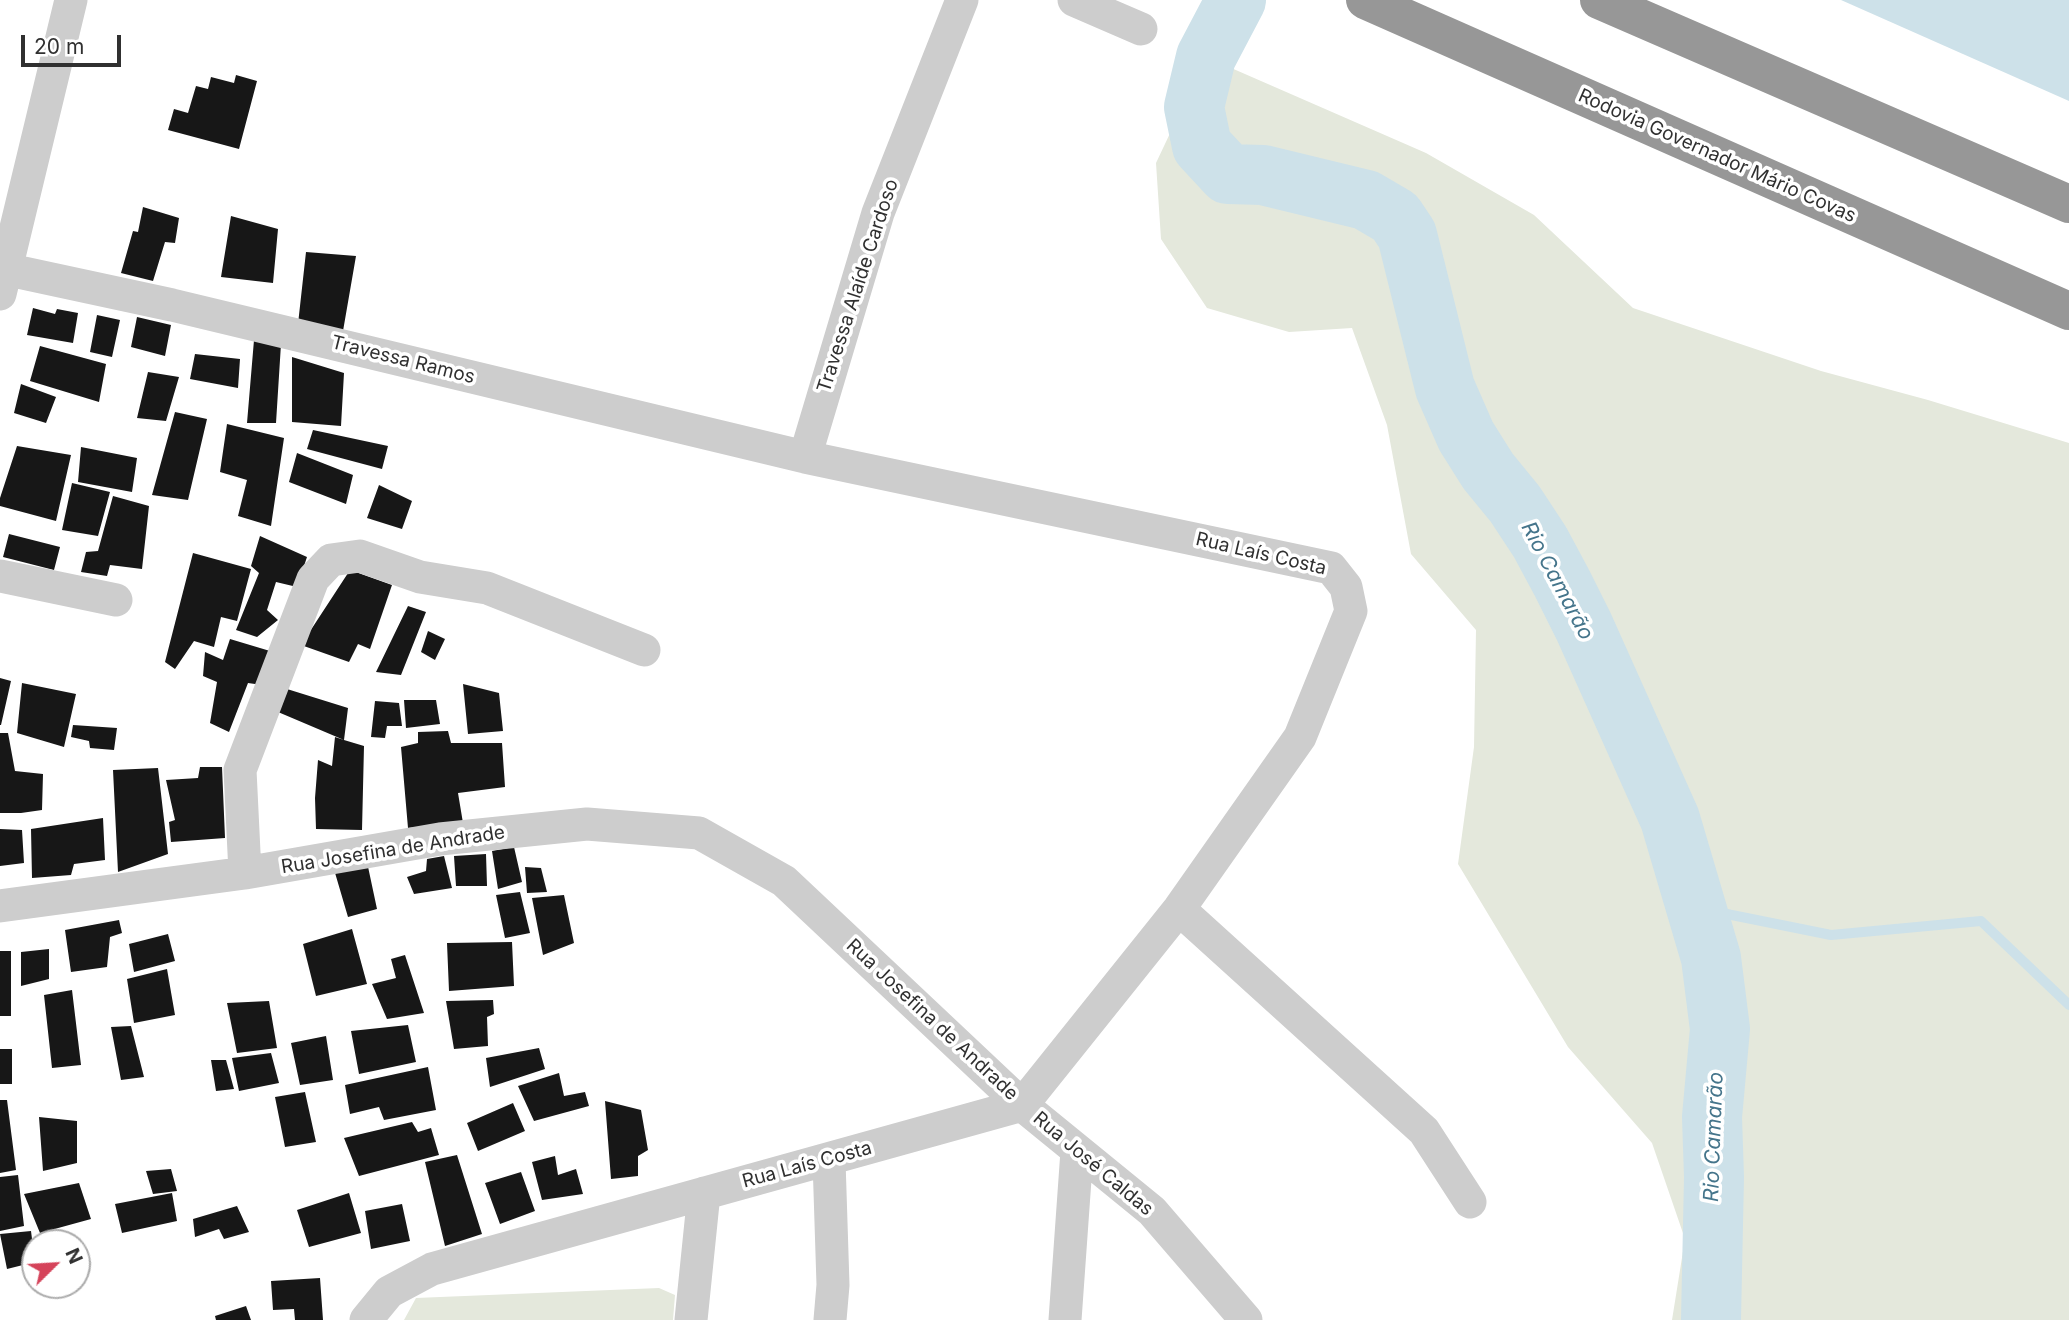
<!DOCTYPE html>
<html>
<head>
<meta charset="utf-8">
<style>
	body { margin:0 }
	#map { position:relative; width:2069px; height:1320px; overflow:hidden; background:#fff; font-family:Inter,sans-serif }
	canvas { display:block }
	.north { position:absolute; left:21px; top:1229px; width:70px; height:70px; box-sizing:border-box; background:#fff; border:2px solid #acacac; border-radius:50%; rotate:66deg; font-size:19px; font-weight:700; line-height:28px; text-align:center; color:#303030 }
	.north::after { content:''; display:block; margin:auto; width:24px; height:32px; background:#d5435a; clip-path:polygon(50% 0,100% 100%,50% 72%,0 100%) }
	.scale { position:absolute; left:21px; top:35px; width:100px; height:32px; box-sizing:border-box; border:4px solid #303030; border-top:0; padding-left:9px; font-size:21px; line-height:24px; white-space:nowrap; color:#303030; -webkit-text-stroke:5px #fff; paint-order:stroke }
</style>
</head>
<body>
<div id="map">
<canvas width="2069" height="1320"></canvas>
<div class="north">N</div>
<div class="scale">20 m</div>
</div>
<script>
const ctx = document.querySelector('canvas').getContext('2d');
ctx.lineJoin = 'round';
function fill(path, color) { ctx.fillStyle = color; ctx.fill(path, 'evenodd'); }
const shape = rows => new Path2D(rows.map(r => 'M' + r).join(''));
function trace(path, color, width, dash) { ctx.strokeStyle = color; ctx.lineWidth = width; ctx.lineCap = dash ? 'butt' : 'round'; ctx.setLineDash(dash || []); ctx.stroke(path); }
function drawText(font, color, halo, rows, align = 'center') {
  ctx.font = font + ' Inter,sans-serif'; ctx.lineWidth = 7; ctx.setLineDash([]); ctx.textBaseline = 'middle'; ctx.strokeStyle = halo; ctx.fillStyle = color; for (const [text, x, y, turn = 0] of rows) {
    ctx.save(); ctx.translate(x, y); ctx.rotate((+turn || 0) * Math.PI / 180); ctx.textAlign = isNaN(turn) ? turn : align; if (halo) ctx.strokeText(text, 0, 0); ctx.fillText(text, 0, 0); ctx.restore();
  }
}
fill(shape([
	[1206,57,1426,153,1534,215,1633,308,1821,371,1928,400,2069,443,2069,1320,1672,1320,1685,1239,1652,1143,1568,1047,1458,864,1474,747,1476,630,1411,554,1387,425,1352,328,1289,332,1207,308,1161,239,1156,163],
	[659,1288,675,1295,673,1320,404,1320,416,1298]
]), '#e4e8dc');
fill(shape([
	[1841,0,2069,0,2069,101]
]), '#cde1e9');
trace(shape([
	[1697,908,1831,935,1981,921,2069,1005]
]), '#cde1e9', 10);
trace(shape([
	[1236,0,1206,57,1194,107,1202,146,1228,174,1263,175,1366,200,1395,217,1407,235,1445,388,1466,436,1488,471,1515,504,1540,542,1562,583,1584,627,1670,819,1711,958,1720,1029,1712,1117,1714,1177,1711,1320]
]), '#cde1e9', 60);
fill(shape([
	[236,75,257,81,239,149,168,130,174,109,188,113,196,86,208,89,211,77,234,83],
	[143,207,179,218,175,243,165,242,153,281,121,273,133,231,138,232],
	[231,216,278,229,273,283,221,277],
	[306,252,356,256,343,331,298,324],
	[33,308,55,314,57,309,78,313,73,343,27,335],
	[97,315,120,320,112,357,90,352],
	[137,317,171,325,165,356,131,347],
	[254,340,281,344,276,423,247,423],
	[40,346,106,364,99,402,30,381],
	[195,354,240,359,238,388,190,379],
	[292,357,344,373,341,426,292,422],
	[148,372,179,377,166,421,137,418],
	[21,384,56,397,46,423,14,413],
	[175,412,207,419,188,500,152,495],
	[227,424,284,438,271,526,238,516,247,480,220,472],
	[313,430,388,446,382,469,307,449],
	[17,446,71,455,56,521,0,506,0,498],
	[81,447,137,458,132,492,78,482],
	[297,453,353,475,346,504,289,482],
	[72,483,110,492,98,536,62,530],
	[379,485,412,501,402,529,367,518],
	[113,496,149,506,142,569,110,565,107,576,81,572,86,552,98,551],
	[9,534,60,547,54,570,3,557],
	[260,536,307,557,297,587,276,582,267,610,278,620,257,637,236,630,259,573,251,566],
	[193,553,251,569,237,621,221,617,214,647,194,641,175,669,165,662],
	[350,570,392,585,370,649,358,644,349,662,301,645],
	[408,606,426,612,401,675,376,672],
	[428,631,445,639,435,660,421,652],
	[230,639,270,651,262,685,248,683,229,732,210,723,217,682,203,676,205,652,223,660],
	[0,678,11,681,1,725,0,725],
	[22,683,76,694,64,747,17,733],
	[463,684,499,693,503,731,468,734],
	[287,689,348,708,344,740,364,746,362,830,316,829,315,798,318,760,332,766,335,737,344,740,278,712],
	[404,700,436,700,440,724,406,728],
	[375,701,399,703,402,726,387,726,385,738,371,737],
	[73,725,117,728,114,750,90,748,89,741,71,737],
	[448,731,451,743,502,743,505,787,458,793,463,823,408,828,401,747,418,743,418,732],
	[0,733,8,733,15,771,43,774,42,810,21,813,0,813],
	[200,767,222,767,225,838,171,842,169,822,175,820,166,780,198,778],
	[158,768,168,854,118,872,113,770],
	[103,818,105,860,74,864,71,875,32,878,31,829],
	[0,829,22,830,24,863,0,866],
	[514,847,522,882,498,889,492,851],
	[486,854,487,886,456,886,454,856],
	[444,856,452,888,414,894,407,877,426,871,427,859],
	[367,862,377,909,348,917,333,866],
	[525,867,541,868,547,892,527,893],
	[520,892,530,933,505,938,496,895],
	[564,895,574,943,543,955,532,898],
	[119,920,122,933,110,937,107,967,71,972,65,930],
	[352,929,367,984,316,996,303,944],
	[168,934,175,961,134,972,129,944],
	[512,942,514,986,449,991,447,943],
	[49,949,49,979,21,986,21,952],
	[0,951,11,951,11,1016,0,1016],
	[405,955,424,1013,387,1019,372,984,396,978,391,959],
	[167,969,175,1015,134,1023,127,979],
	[72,990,81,1065,52,1068,44,995],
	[493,1000,494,1014,487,1017,488,1046,454,1049,446,1001],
	[269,1001,277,1048,237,1053,227,1003],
	[408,1025,416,1062,359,1074,351,1031],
	[131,1026,144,1077,121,1080,111,1027],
	[326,1036,333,1080,300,1085,291,1043],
	[539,1048,545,1069,490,1087,486,1058],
	[0,1049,12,1049,12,1084,0,1084],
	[271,1053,279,1083,239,1091,232,1058],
	[211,1060,226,1060,234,1089,216,1091],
	[428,1067,436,1110,384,1120,379,1107,350,1114,345,1085],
	[559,1073,564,1096,585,1092,589,1106,534,1121,518,1086],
	[305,1092,316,1142,285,1147,275,1097],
	[0,1100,7,1100,16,1170,0,1173],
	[605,1101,641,1110,648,1150,638,1156,638,1176,611,1179],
	[513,1103,525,1131,478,1151,467,1123],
	[39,1117,77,1121,77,1163,43,1171],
	[412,1122,418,1132,431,1128,439,1155,359,1176,344,1138],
	[457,1155,482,1234,445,1246,425,1162],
	[555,1156,558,1175,576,1169,583,1194,542,1200,532,1162],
	[171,1169,177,1191,153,1194,146,1171],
	[521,1172,535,1211,500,1224,485,1183],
	[18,1175,24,1226,0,1231,0,1177],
	[79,1183,91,1219,40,1233,24,1194],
	[172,1193,177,1221,122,1233,115,1204],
	[349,1193,361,1233,309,1247,297,1210],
	[402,1204,410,1241,371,1249,365,1211],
	[237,1206,249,1232,224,1239,219,1229,195,1237,193,1219],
	[31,1231,35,1262,7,1269,0,1234],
	[320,1278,323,1320,295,1320,294,1309,273,1310,271,1281],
	[246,1306,251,1320,216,1320,215,1316]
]), '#171717');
trace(shape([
	[1074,0,1141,29],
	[0,268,172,305,805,457,1331,568,1346,587,1351,611,1300,737,1179,909,1022,1105,432,1269,389,1292,366,1320],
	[0,294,71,0],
	[805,457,878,213,962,0],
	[0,576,116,600],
	[245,873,240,770,313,579,331,560,360,556,420,577,487,588,644,650],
	[0,906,245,873,440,839,587,824,699,833,784,881,1022,1105,1152,1211,1246,1320],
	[1179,909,1424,1131,1470,1202],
	[829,1160,833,1285,830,1320],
	[691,1320,704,1193],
	[1065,1320,1077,1151]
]), '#cdcdcd', 33);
trace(shape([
	[1365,0,2069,311],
	[1599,0,2069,204]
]), '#979797', 38);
drawText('19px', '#303030', '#fff', [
	["Rodovia Governador Mário Covas",1717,156,24],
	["Travessa Alaíde Cardoso",858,286,-72],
	["Travessa Ramos",403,360,14],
	["Rua Laís Costa",1261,554,13],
	["Rua Josefina de Andrade",393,850,-9],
	["Rua Josefina de Andrade",932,1020,43],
	["Rua José Caldas",1093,1164,40],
	["Rua Laís Costa",807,1165,-15]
]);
drawText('italic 21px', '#45758b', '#fff', [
	["Rio Camarão",1557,581,62],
	["Rio Camarão",1714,1137,-88]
]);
</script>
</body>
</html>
